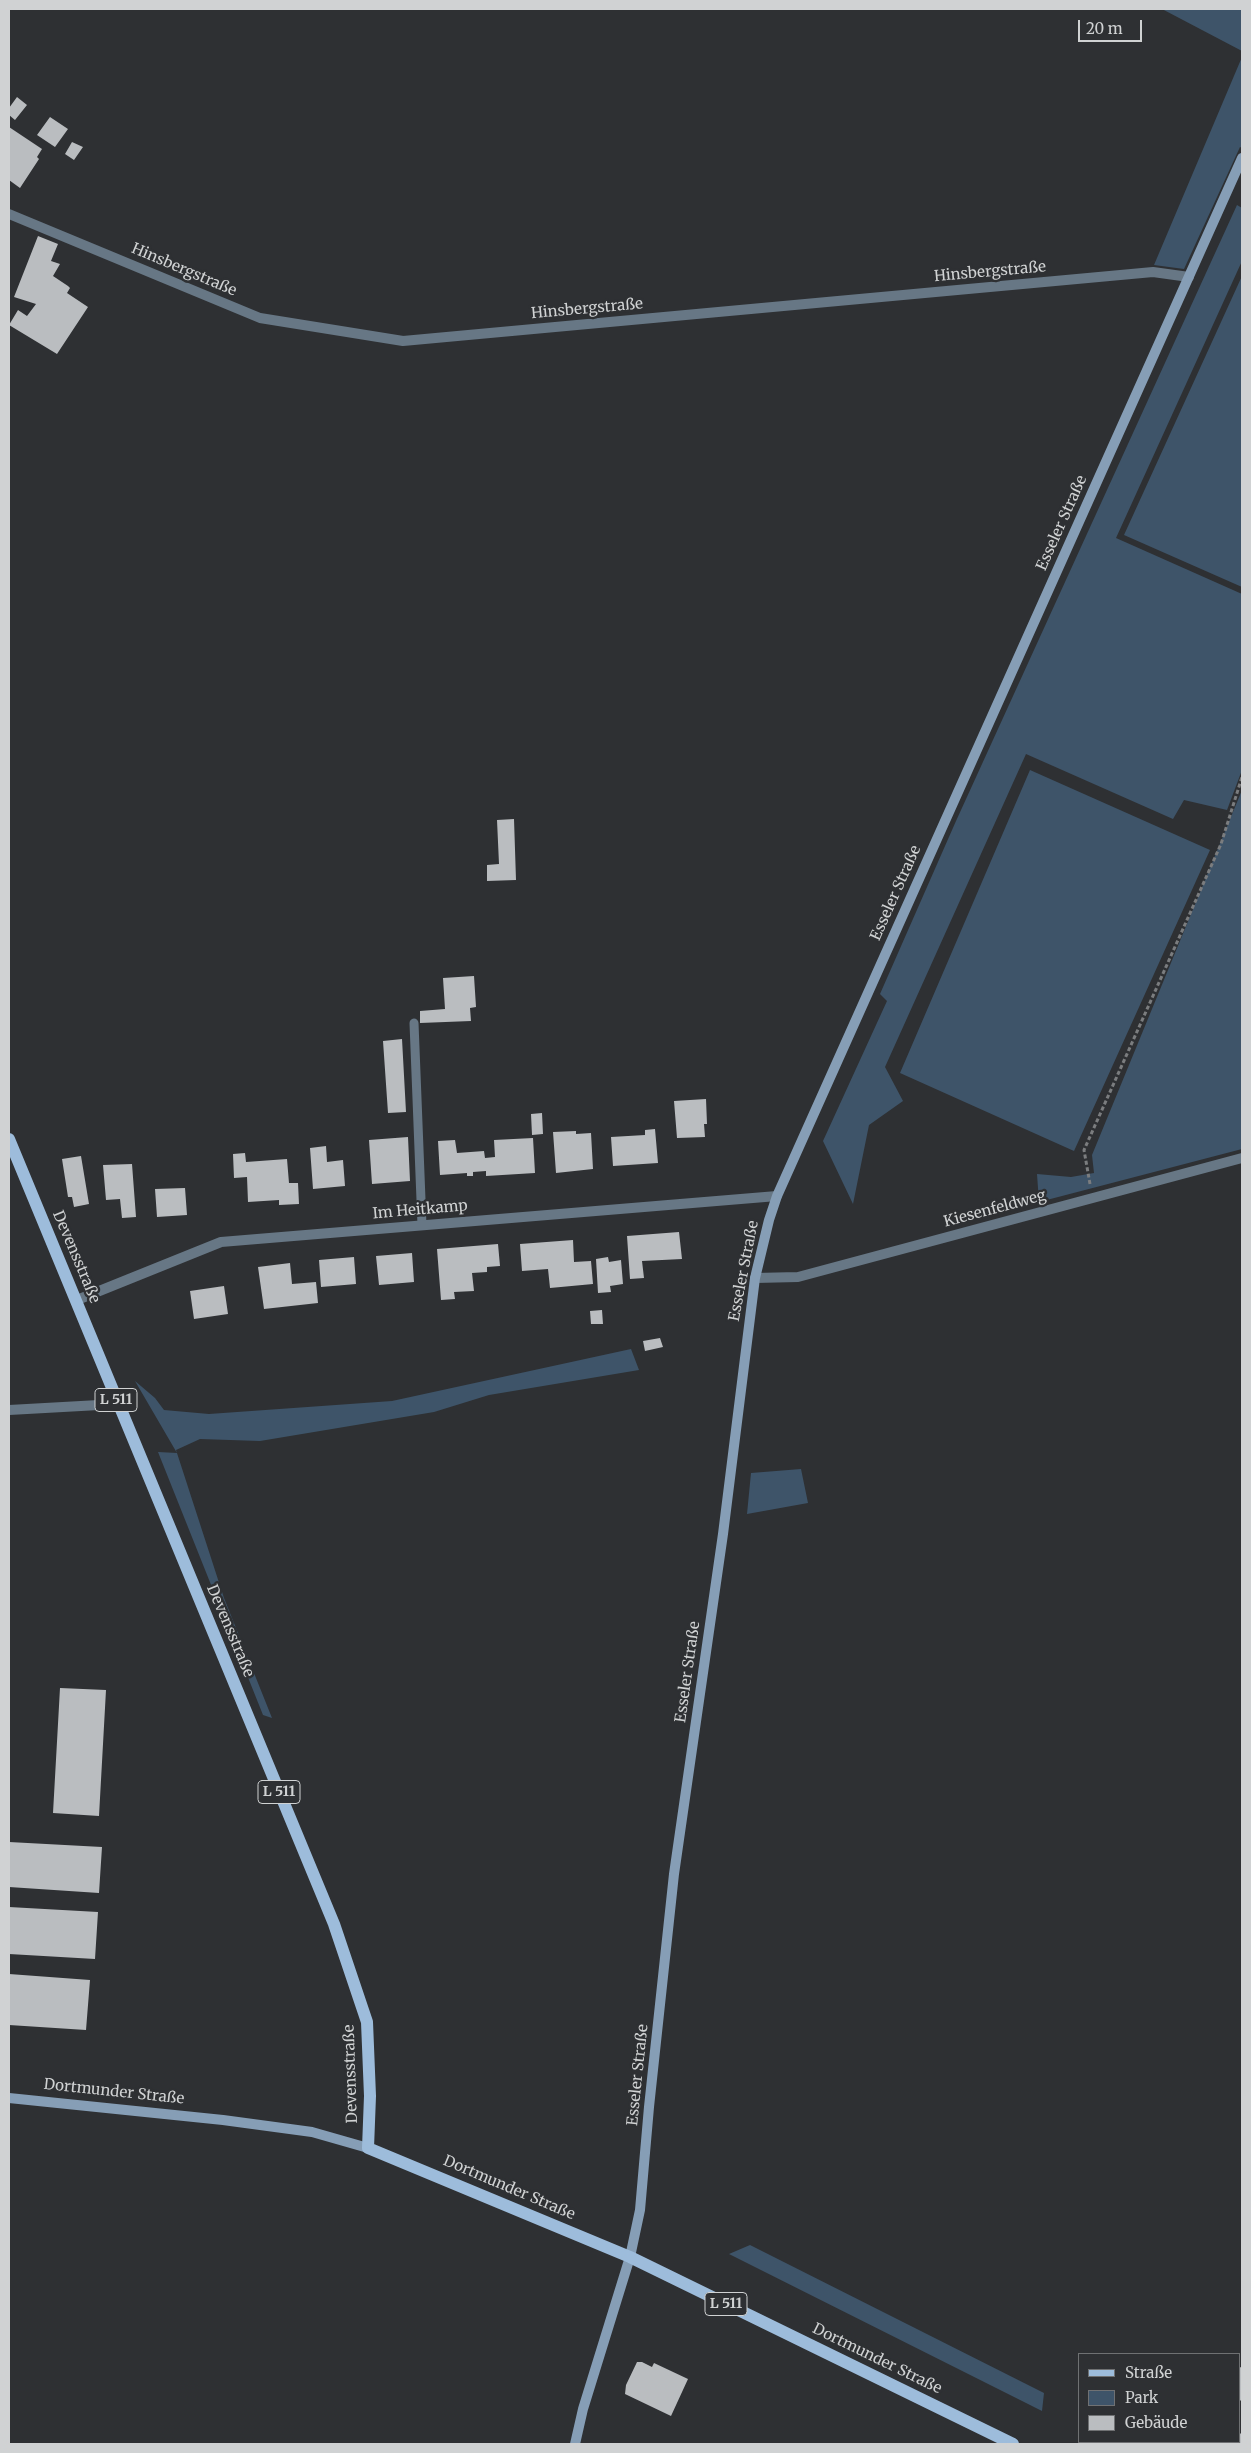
<!DOCTYPE html>
<html>
<head>
<meta charset="utf-8">
<style>
	body { margin:0 }
	#map { position:relative; width:1251px; height:2453px; overflow:hidden; background:#2e3033; font-family:Merriweather,serif }
	canvas { display:block }
	.frame { position:absolute; inset:0; border:10px solid #d0d2d3; pointer-events:none }
	.legend { position:absolute; left:1078px; top:2353px; width:162px; height:90px; box-sizing:border-box; background:#2e3033; border:1px solid #6f7173; margin:0; padding:6px 9px; list-style:none; font-size:15px; color:#d0d2d3 }
	.legend li { display:flex; align-items:center; gap:10px; height:25px }
	.legend b { width:25px; border:1px solid #6f7173 }
	.scale { position:absolute; left:1078px; top:20px; width:64px; height:22px; box-sizing:border-box; border:2px solid #d0d2d3; border-top:0; padding-left:6px; font-size:15px; line-height:18px; white-space:nowrap; color:#d0d2d3; -webkit-text-stroke:4px #2e3033; paint-order:stroke }
</style>
</head>
<body>
<div id="map">
<canvas width="1251" height="2453"></canvas>
<div class="frame"></div>
<ul class="legend">
<li><b style="height:6px;background:#9dbcdb"></b>Straße</li>
<li><b style="height:14px;background:#3e5469"></b>Park</li>
<li><b style="height:14px;background:#babdc0"></b>Gebäude</li>
</ul>
<div class="scale">20 m</div>
</div>
<script>
const ctx = document.querySelector('canvas').getContext('2d');
ctx.lineJoin = 'round';
function fill(path, color) { ctx.fillStyle = color; ctx.fill(path, 'evenodd'); }
const shape = rows => new Path2D(rows.map(r => 'M' + r).join(''));
function trace(path, color, width, dash) { ctx.strokeStyle = color; ctx.lineWidth = width; ctx.lineCap = dash ? 'butt' : 'round'; ctx.setLineDash(dash || []); ctx.stroke(path); }
function drawText(font, color, halo, rows, align = 'center') {
  ctx.font = font + ' Merriweather,serif'; ctx.lineWidth = 5; ctx.setLineDash([]); ctx.textBaseline = 'middle'; ctx.strokeStyle = halo; ctx.fillStyle = color; for (const [text, x, y, turn = 0] of rows) {
    ctx.save(); ctx.translate(x, y); ctx.rotate((+turn || 0) * Math.PI / 180); ctx.textAlign = isNaN(turn) ? turn : align; if (halo) ctx.strokeText(text, 0, 0); ctx.fillText(text, 0, 0); ctx.restore();
  }
}
fill(shape([
	[1162,9,1242,9,1242,51],
	[1242,57,1242,148,1240,147,1184,269,1154,265],
	[1237,205,1242,208,1242,261,1116,538,1242,594,1242,770,1227,810,1184,800,1173,819,1026,754,885,1067,903,1101,869,1125,853,1204,823,1141,887,1001,880,994,956,821],
	[1242,276,1242,587,1124,535],
	[1030,770,1210,850,1074,1151,900,1073],
	[1242,790,1242,1149,1039,1202,1037,1174,1071,1177,1094,1173,1092,1155],
	[631,1349,639,1370,489,1395,434,1412,260,1441,200,1439,176,1450,224,1598,272,1718,263,1715,158,1452,177,1453,135,1381,155,1398,164,1410,209,1414,392,1401],
	[801,1469,808,1503,747,1514,751,1473],
	[750,2245,1044,2393,1042,2411,729,2254]
]), '#3e5469');
fill(shape([
	[17,97,27,105,15,120,9,115,9,108],
	[50,117,68,129,55,147,37,135],
	[9,127,42,149,37,157,39,159,20,188,9,180],
	[72,142,83,147,74,160,65,154],
	[38,236,58,244,51,261,60,264,53,276,68,286,70,288,67,293,88,307,57,354,9,325,18,310,27,316,36,304,14,297],
	[514,819,516,880,487,881,487,865,499,864,497,820],
	[474,976,476,1007,470,1008,471,1021,420,1023,420,1011,445,1009,443,978],
	[402,1039,406,1112,388,1113,383,1041],
	[706,1099,707,1124,704,1124,705,1137,677,1138,674,1101],
	[542,1113,543,1134,532,1135,531,1114],
	[655,1129,658,1163,613,1166,611,1137,645,1135,645,1130],
	[576,1131,576,1134,591,1133,593,1169,556,1173,553,1132],
	[408,1137,410,1181,372,1184,369,1140],
	[533,1138,535,1173,486,1176,486,1171,473,1172,473,1176,467,1176,467,1173,440,1175,438,1141,455,1140,457,1153,484,1151,485,1158,495,1157,494,1140],
	[326,1146,327,1162,343,1160,345,1186,313,1189,310,1148],
	[245,1153,246,1162,287,1159,289,1183,298,1183,299,1204,279,1205,279,1200,248,1202,247,1177,234,1178,233,1154],
	[81,1156,89,1204,74,1207,72,1197,68,1197,62,1159],
	[132,1164,136,1217,122,1218,120,1199,106,1200,103,1165],
	[185,1188,187,1215,157,1217,155,1189],
	[679,1232,682,1259,642,1261,644,1278,630,1279,627,1236],
	[573,1240,574,1262,591,1261,593,1284,550,1288,548,1269,522,1271,520,1244],
	[498,1244,500,1266,487,1267,487,1272,472,1273,474,1291,454,1292,455,1299,441,1300,437,1249],
	[412,1253,414,1282,379,1285,376,1256],
	[354,1257,356,1284,321,1287,319,1260],
	[608,1257,609,1262,621,1260,623,1284,610,1286,611,1292,598,1293,596,1259],
	[290,1263,292,1284,316,1282,318,1303,264,1309,258,1267],
	[224,1286,228,1314,194,1319,190,1291],
	[602,1310,603,1324,591,1324,590,1311],
	[660,1338,663,1347,645,1351,643,1341],
	[60,1688,106,1690,99,1816,53,1813],
	[9,1842,102,1847,99,1893,9,1887],
	[9,1907,98,1912,95,1959,9,1954],
	[9,1974,90,1980,86,2030,9,2025],
	[637,2362,642,2362,652,2367,654,2363,688,2379,671,2416,625,2394,626,2385],
	[1240,2367,1242,2368,1242,2402,1240,2400],
	[1240,2433,1242,2435,1242,2444,1203,2444,1204,2442,1240,2442]
]), '#babdc0');
trace(shape([
	[1090,1184,1084,1150,1221,844,1242,777]
]), '#7b7d7f', 3, [4, 2.5]);
trace(shape([
	[414,1023,422,1225]
]), '#677785', 9);
trace(shape([
	[9,214,260,318,403,341,1153,272,1189,277],
	[755,1278,798,1277,1242,1158],
	[77,1300,221,1242,777,1196],
	[9,1410,117,1404]
]), '#677785', 10);
trace(shape([
	[9,2098,223,2120,312,2132,368,2148],
	[575,2444,583,2409,630,2257,640,2210,649,2107,674,1874,723,1534,755,1278,769,1220,777,1196,1242,158]
]), '#869eb6', 10);
trace(shape([
	[9,1139,334,1924,367,2022,370,2096,368,2148,630,2257,1013,2444]
]), '#9dbcdb', 12);
for (const [x, y, w] of [
	[116,1400,42],
	[279,1792,42],
	[726,2304,42]
]) { const box = new Path2D(); box.roundRect(x - w / 2, y - 11.5, w, 23, 4); ctx.fillStyle = '#2e3033'; ctx.fill(box); trace(box, '#d0d2d3', 1); }
drawText('bold 14px', '#d0d2d3', null, [
	["L 511",116,1400],
	["L 511",279,1792],
	["L 511",726,2304]
]);
drawText('15px', '#d0d2d3', '#2e3033', [
	["Hinsbergstraße",184,270,23],
	["Hinsbergstraße",990,272,-5],
	["Hinsbergstraße",587,309,-5],
	["Esseler Straße",1062,523,-66],
	["Esseler Straße",896,893,-66],
	["Kiesenfeldweg",995,1209,-15],
	["Im Heitkamp",420,1210,-5],
	["Devensstraße",76,1257,67],
	["Esseler Straße",744,1271,-79],
	["Devensstraße",230,1631,67],
	["Esseler Straße",688,1672,-82],
	["Devensstraße",351,2074,-92],
	["Esseler Straße",638,2075,-84],
	["Dortmunder Straße",114,2092,6],
	["Dortmunder Straße",509,2188,23],
	["Dortmunder Straße",877,2359,26]
]);
</script>
</body>
</html>
